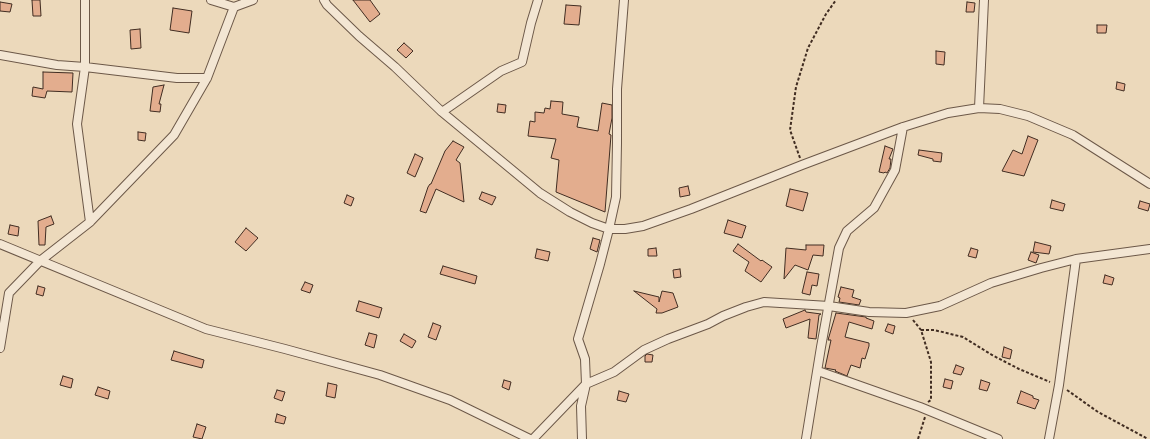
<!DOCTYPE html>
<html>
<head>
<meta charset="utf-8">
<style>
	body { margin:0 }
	canvas { display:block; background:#ecd9bb }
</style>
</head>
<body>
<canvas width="1150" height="439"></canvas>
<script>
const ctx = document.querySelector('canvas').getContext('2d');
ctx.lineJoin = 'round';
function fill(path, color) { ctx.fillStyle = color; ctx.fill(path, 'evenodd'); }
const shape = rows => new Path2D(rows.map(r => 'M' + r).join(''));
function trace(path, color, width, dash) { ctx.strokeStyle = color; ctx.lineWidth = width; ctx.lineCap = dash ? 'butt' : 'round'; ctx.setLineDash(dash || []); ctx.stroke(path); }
const building = shape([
	[32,0,40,0,41,16,33,16,32,0],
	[353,0,370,0,380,14,370,22,353,0],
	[0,2,12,4,10,12,0,11,0,2],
	[967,2,975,3,974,12,966,12,967,2],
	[566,5,581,6,579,25,564,24,566,5],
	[173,8,192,11,189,33,170,30,173,8],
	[1097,25,1107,25,1106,33,1097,33,1097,25],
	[140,29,141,48,131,49,130,30,140,29],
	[404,43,413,51,406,58,397,50,404,43],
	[936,51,945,52,944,65,936,64,936,51],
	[43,72,73,73,72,92,47,91,45,98,32,96,33,87,43,89,43,72],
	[1117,82,1125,84,1124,91,1116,89,1117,82],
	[164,85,159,104,161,104,160,112,150,111,153,87,164,85],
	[551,101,563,102,562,114,579,117,577,127,598,131,602,103,612,105,612,118,609,134,611,135,605,212,556,192,559,160,551,158,556,139,528,136,530,121,535,122,535,112,544,113,545,108,550,109,551,101],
	[498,104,506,105,505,113,497,112,498,104],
	[138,132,146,133,145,141,138,140,138,132],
	[1028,136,1038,140,1024,176,1002,171,1013,150,1022,154,1028,136],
	[453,141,464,147,456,160,460,163,464,202,436,189,426,213,420,211,428,187,430,184,431,184,445,151,453,141],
	[885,146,893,149,889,159,891,159,890,168,887,173,885,172,884,173,879,172,885,146],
	[919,150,942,153,941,162,933,161,933,159,918,155,919,150],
	[415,154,423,158,415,177,407,173,415,154],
	[688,186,690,195,680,197,679,188,688,186],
	[790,189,808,193,803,211,786,206,790,189],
	[482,192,496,197,492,205,479,199,482,192],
	[347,195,354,198,351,206,344,203,347,195],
	[1052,200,1065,204,1063,211,1050,208,1052,200],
	[1140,201,1150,204,1148,211,1138,208,1140,201],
	[51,216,54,224,46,227,45,245,39,245,38,221,51,216],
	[728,220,746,226,742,238,724,233,728,220],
	[10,225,19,227,18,236,8,234,10,225],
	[246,228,258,238,246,251,235,242,246,228],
	[593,238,600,240,597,252,590,249,593,238],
	[1035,242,1051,246,1049,254,1033,252,1035,242],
	[738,244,761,261,762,260,772,267,761,282,745,271,749,262,733,251,738,244],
	[806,245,824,245,823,256,813,255,808,270,795,265,784,279,786,248,806,250,806,245],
	[656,248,657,256,648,256,648,249,656,248],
	[971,248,978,250,976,258,968,256,971,248],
	[537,249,550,252,548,261,535,258,537,249],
	[1031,252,1039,255,1036,263,1028,260,1031,252],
	[443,266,477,276,475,284,440,274,443,266],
	[680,269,681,277,674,278,673,270,680,269],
	[807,272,819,274,817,286,812,285,810,295,802,293,807,272],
	[1105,275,1114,278,1112,285,1103,283,1105,275],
	[305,282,313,285,310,293,301,290,305,282],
	[38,286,45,288,43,296,36,294,38,286],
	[841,287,854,290,852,297,861,300,859,305,839,302,840,298,838,297,841,287],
	[634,291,659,297,659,302,662,291,673,293,678,307,662,313,656,313,657,309,634,291],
	[359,301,382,308,379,318,356,311,359,301],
	[805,310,806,312,821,314,819,315,816,339,808,338,810,319,786,328,783,319,805,310],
	[836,313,866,317,866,318,874,321,872,329,849,322,845,337,869,343,869,346,865,359,862,358,860,368,851,365,847,376,835,371,836,370,825,368,831,340,828,340,836,313],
	[433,323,441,326,436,340,428,337,433,323],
	[888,324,895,326,893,334,885,331,888,324],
	[369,333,377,335,374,348,365,345,369,333],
	[404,334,416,341,412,348,400,341,404,334],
	[1004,347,1012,350,1010,359,1002,357,1004,347],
	[174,351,204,360,202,368,171,360,174,351],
	[647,354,653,355,652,362,645,362,645,356,647,354],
	[956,365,964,368,961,375,953,373,956,365],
	[63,376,73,379,71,388,60,385,63,376],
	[945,379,953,381,951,389,943,387,945,379],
	[504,380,511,382,509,390,502,387,504,380],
	[981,380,990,383,987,391,979,389,981,380],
	[328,383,337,385,335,398,326,396,328,383],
	[98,387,110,391,108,399,95,395,98,387],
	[277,390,285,392,282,401,274,398,277,390],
	[619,391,629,394,626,402,617,400,619,391],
	[1021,391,1033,396,1033,398,1039,400,1035,409,1017,403,1021,391],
	[277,414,286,417,284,424,275,422,277,414],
	[197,424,206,427,202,439,193,437,197,424]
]);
fill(building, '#e3ad8e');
trace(building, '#412d22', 1);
const street = shape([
	[85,0,85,67,77,124,90,222],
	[211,0,234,7],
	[324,0,327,5,359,36,395,67,442,112,540,193,570,212,592,223,609,229,625,229,643,226,691,209,802,165,903,127,948,113,979,108,1000,109,1028,116,1073,135,1150,184],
	[0,55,57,65,85,67,177,78,207,78],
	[979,108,984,0],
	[439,109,442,112,501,71,522,62,531,23,538,0],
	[0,244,206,329,285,349,380,375,450,400,530,439],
	[0,348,9,293,40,261,90,222,174,135,207,78,234,7,253,0],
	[818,371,920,407,998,439],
	[533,439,586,384,585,359,578,339,600,264,609,229,616,197,617,143,617,89,624,0],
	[582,439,581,406,586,384,614,372,644,350,668,339,708,324,723,316,746,307,764,302,829,306,869,312,906,313,940,306,991,283,1041,268,1076,259,1150,249],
	[806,439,821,347,839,248,847,231,874,208,895,170,903,127],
	[1049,439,1059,385,1076,259]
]);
trace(street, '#6c5848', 10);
trace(shape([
	[800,158,790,130,796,87,808,48,826,14,836,0],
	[913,320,921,330,931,362,931,400,928,402],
	[921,330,934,330,963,337,992,355,1019,369,1050,382],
	[1067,390,1098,412,1148,439],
	[918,439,925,417]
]), '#412d22', 2, [3, 2]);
trace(street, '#f3e6d3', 8);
</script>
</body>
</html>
